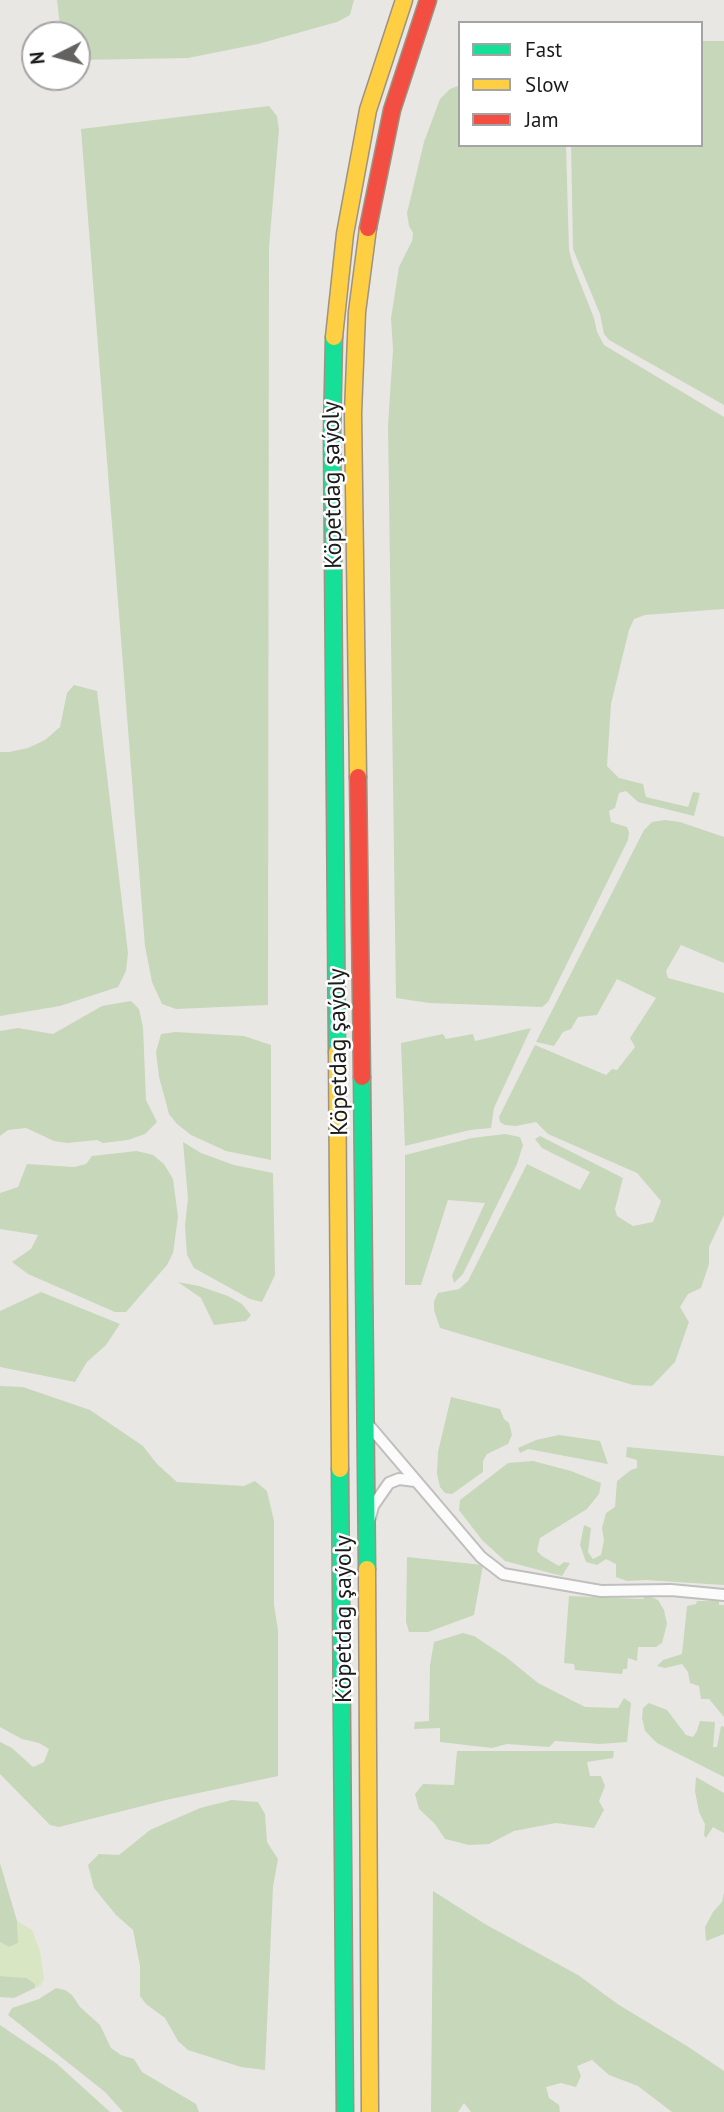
<!DOCTYPE html>
<html>
<head>
<meta charset="utf-8">
<style>
	body { margin:0 }
	#map { position:relative; width:724px; height:2112px; overflow:hidden; background:#e9e7e4; font-family:"PT Sans",sans-serif }
	canvas { display:block }
	.legend { position:absolute; left:458px; top:21px; width:245px; height:126px; box-sizing:border-box; background:#fff; border:2px solid #a4a4a4; margin:0; padding:9px 12px; list-style:none; font-size:21px; color:#1b1b1b }
	.legend li { display:flex; align-items:center; gap:14px; height:35px }
	.legend b { width:35px; border:2px solid #a4a4a4 }
	.north { position:absolute; left:21px; top:21px; width:70px; height:70px; box-sizing:border-box; background:#fff; border:2px solid #a4a4a4; border-radius:50%; rotate:264deg; font-size:19px; font-weight:700; line-height:28px; text-align:center; color:#1b1b1b }
	.north::after { content:''; display:block; margin:auto; width:24px; height:32px; background:#636261; clip-path:polygon(50% 0,100% 100%,50% 72%,0 100%) }
</style>
</head>
<body>
<div id="map">
<canvas width="724" height="2112"></canvas>
<ul class="legend">
<li><b style="height:9px;background:#16e098"></b>Fast</li>
<li><b style="height:9px;background:#ffcf43"></b>Slow</li>
<li><b style="height:9px;background:#f24e42"></b>Jam</li>
</ul>
<div class="north">N</div>
</div>
<script>
const ctx = document.querySelector('canvas').getContext('2d');
ctx.lineJoin = 'round';
function fill(path, color) { ctx.fillStyle = color; ctx.fill(path, 'evenodd'); }
const shape = rows => new Path2D(rows.map(r => 'M' + r).join(''));
function trace(path, color, width, dash) { ctx.strokeStyle = color; ctx.lineWidth = width; ctx.lineCap = dash ? 'butt' : 'round'; ctx.setLineDash(dash || []); ctx.stroke(path); }
function drawText(font, color, halo, rows, align = 'center') {
  ctx.font = font + ' "PT Sans",sans-serif'; ctx.lineWidth = 5; ctx.setLineDash([]); ctx.textBaseline = 'middle'; ctx.strokeStyle = halo; ctx.fillStyle = color; for (const [text, x, y, turn = 0] of rows) {
    ctx.save(); ctx.translate(x, y); ctx.rotate((+turn || 0) * Math.PI / 180); ctx.textAlign = isNaN(turn) ? turn : align; if (halo) ctx.strokeText(text, 0, 0); ctx.fillText(text, 0, 0); ctx.restore();
  }
}
fill(shape([
	[17,1921,32,1930,40,1951,44,1979,41,1985,35,1988,35,1984,27,1978,0,1976,0,1942,9,1947,18,1943]
]), '#d9e6c4');
fill(shape([
	[57,0,354,0,350,15,337,22,258,44,188,58,77,60,77,35,61,35],
	[701,41,724,41,724,405,609,340,604,334,600,314,573,249,571,145,701,145],
	[460,78,460,145,566,145,569,250,573,265,594,318,597,332,604,345,724,417,724,609,645,615,634,619,629,630,611,704,607,766,619,778,643,784,646,797,688,807,693,792,700,793,694,816,638,802,626,791,619,793,615,808,609,811,611,822,627,827,629,832,628,840,548,1002,542,1007,429,1003,396,998,388,425,393,350,391,318,399,267,412,241,413,233,409,226,407,213,424,142,440,99,450,89,458,86],
	[269,106,277,116,279,130,269,247,268,1005,176,1009,162,1004,152,982,145,946,81,129],
	[74,685,97,691,128,953,126,971,118,987,60,1006,0,1016,0,752,9,752,28,748,45,740,60,727,67,693],
	[665,820,680,822,724,837,724,963,681,945,666,971,668,978,724,993,724,1215,709,1247,709,1264,701,1288,688,1294,680,1307,689,1322,675,1362,652,1386,633,1385,440,1328,434,1310,434,1301,438,1293,459,1289,468,1281,527,1164,580,1190,590,1172,542,1148,535,1139,540,1136,623,1178,615,1209,617,1216,633,1226,653,1222,661,1201,637,1173,548,1134,536,1122,516,1126,505,1125,500,1122,499,1117,535,1045,606,1075,612,1069,617,1070,635,1047,630,1038,656,998,617,979,597,1015,578,1017,571,1029,563,1032,554,1046,536,1042,644,830,652,822],
	[131,1001,139,1009,143,1027,146,1100,157,1122,145,1134,128,1140,103,1143,97,1140,67,1143,54,1141,26,1128,8,1130,0,1136,0,1031,18,1028,53,1034,102,1006],
	[531,1028,494,1108,491,1128,470,1130,405,1146,401,1043,443,1034,446,1039,473,1034,475,1041],
	[175,1032,244,1036,271,1045,271,1160,226,1151,191,1135,177,1124,169,1114,159,1077,156,1052,161,1034],
	[505,1134,520,1137,523,1145,517,1164,463,1274,454,1283,452,1275,485,1203,448,1200,421,1285,405,1285,405,1155,472,1138],
	[183,1142,201,1153,234,1165,273,1173,275,1275,262,1302,250,1299,194,1268,187,1255,185,1226,188,1198],
	[137,1151,153,1155,164,1164,173,1179,178,1217,173,1253,167,1265,126,1312,115,1312,28,1274,12,1262,31,1249,38,1235,0,1229,0,1193,18,1187,27,1164,74,1167,86,1164,92,1156],
	[178,1282,199,1286,228,1296,242,1304,251,1315,246,1321,214,1325,201,1298],
	[41,1292,120,1324,106,1345,87,1362,75,1382,0,1367,0,1311],
	[0,1386,23,1387,90,1410,143,1446,157,1464,177,1482,244,1486,255,1481,267,1491,274,1521,274,1605,278,1630,278,1776,166,1800,59,1827,50,1825,0,1774,0,1742,12,1748,33,1767,44,1762,49,1749,39,1743,22,1739,0,1727],
	[451,1397,500,1409,504,1419,509,1423,512,1435,508,1444,487,1454,483,1461,483,1472,452,1494,445,1493,440,1487,437,1474,438,1452],
	[559,1435,600,1441,608,1464,528,1449,520,1453,518,1448,536,1440],
	[627,1447,724,1456,724,1585,646,1580,627,1581,616,1577,616,1564,606,1559,597,1565,586,1562,580,1545,584,1525,591,1528,588,1552,593,1559,601,1555,604,1540,602,1528,606,1513,615,1507,617,1481,631,1470,637,1468,637,1460,626,1457],
	[533,1461,571,1471,601,1483,599,1494,587,1509,540,1538,537,1551,542,1556,559,1566,564,1562,570,1563,562,1576,505,1561,482,1540,459,1510,460,1500,508,1463],
	[407,1557,483,1565,474,1615,428,1632,409,1632,406,1622],
	[646,1595,658,1600,664,1610,667,1624,662,1643,656,1647,638,1647,637,1661,628,1658,627,1669,623,1669,622,1674,575,1670,574,1664,564,1663,569,1596,643,1599],
	[697,1601,719,1601,719,1605,724,1605,724,1717,709,1699,701,1699,699,1686,690,1683,688,1672,682,1664,665,1668,657,1666,663,1660,682,1654,687,1606,696,1604],
	[463,1633,474,1636,506,1657,538,1683,585,1707,618,1708,624,1698,631,1703,627,1742,600,1744,555,1741,549,1747,507,1744,492,1748,440,1742,440,1728,414,1729,415,1722,429,1721,430,1665,434,1642],
	[649,1703,667,1710,686,1735,693,1737,697,1731,700,1721,715,1722,713,1747,717,1747,721,1726,724,1727,724,1777,657,1743,645,1731,642,1718,643,1708],
	[457,1751,614,1751,613,1758,587,1762,590,1776,601,1776,605,1786,599,1801,604,1810,594,1828,556,1823,514,1831,489,1844,469,1845,445,1839,435,1824,419,1809,415,1794,423,1784,454,1785],
	[696,1777,724,1793,724,1833,713,1827,706,1838,704,1835,705,1824,699,1812,695,1791],
	[232,1800,258,1802,265,1814,267,1842,278,1859,273,1887,265,2070,241,2067,188,2050,178,2041,165,2018,146,2004,140,1996,140,1966,133,1930,116,1915,94,1888,88,1865,99,1854,119,1855,150,1830,200,1808],
	[0,1863,17,1921,18,1943,9,1947,0,1942],
	[433,1891,485,1924,578,1975,619,2005,687,2046,724,2071,724,2112,672,2112,638,2086,609,2075,592,2060,577,2066,581,2076,576,2087,561,2083,546,2087,549,2098,559,2105,560,2112,471,2112,464,2103,458,2112,431,2112],
	[724,1892,724,1934,706,1941,705,1927,713,1912,722,1902],
	[0,1976,27,1978,35,1984,35,1988,14,1998,0,1997],
	[56,1988,65,1990,72,1995,80,2007,100,2025,111,2048,121,2055,134,2059,142,2072,196,2104,199,2112,123,2112,105,2092,8,2015,12,2008,39,1999],
	[0,2025,56,2063,110,2112,0,2112]
]), '#c7d7ba');
const street = shape([
	[366,1422,481,1557,503,1574,601,1591,671,1590,724,1595],
	[370,1518,373,1506,389,1483,399,1479,415,1481]
]);
const fast = shape([
	[334,337,332,433,337,1052],
	[362,1077,367,1569],
	[340,1469,345,2112]
]);
const slow = shape([
	[334,337,345,234,368,110,404,0],
	[358,777,353,413,357,312,368,228],
	[337,1052,340,1469],
	[367,1569,370,2112]
]);
const jam = shape([
	[368,228,392,110,428,0],
	[358,777,362,1077]
]);
trace(street, '#c0bfbe', 14);
trace(fast, '#9e9282', 19);
trace(slow, '#9e9282', 19);
trace(jam, '#9e9282', 19);
trace(street, '#fcfbfb', 10);
trace(fast, '#16e098', 16);
trace(slow, '#ffcf43', 16);
trace(jam, '#f24e42', 16);
drawText('24px', '#1b1b1b', '#fff', [
	["Köpetdag şaýoly",333,485,-91],
	["Köpetdag şaýoly",339,1052,-91],
	["Köpetdag şaýoly",344,1619,-90]
]);
</script>
</body>
</html>
